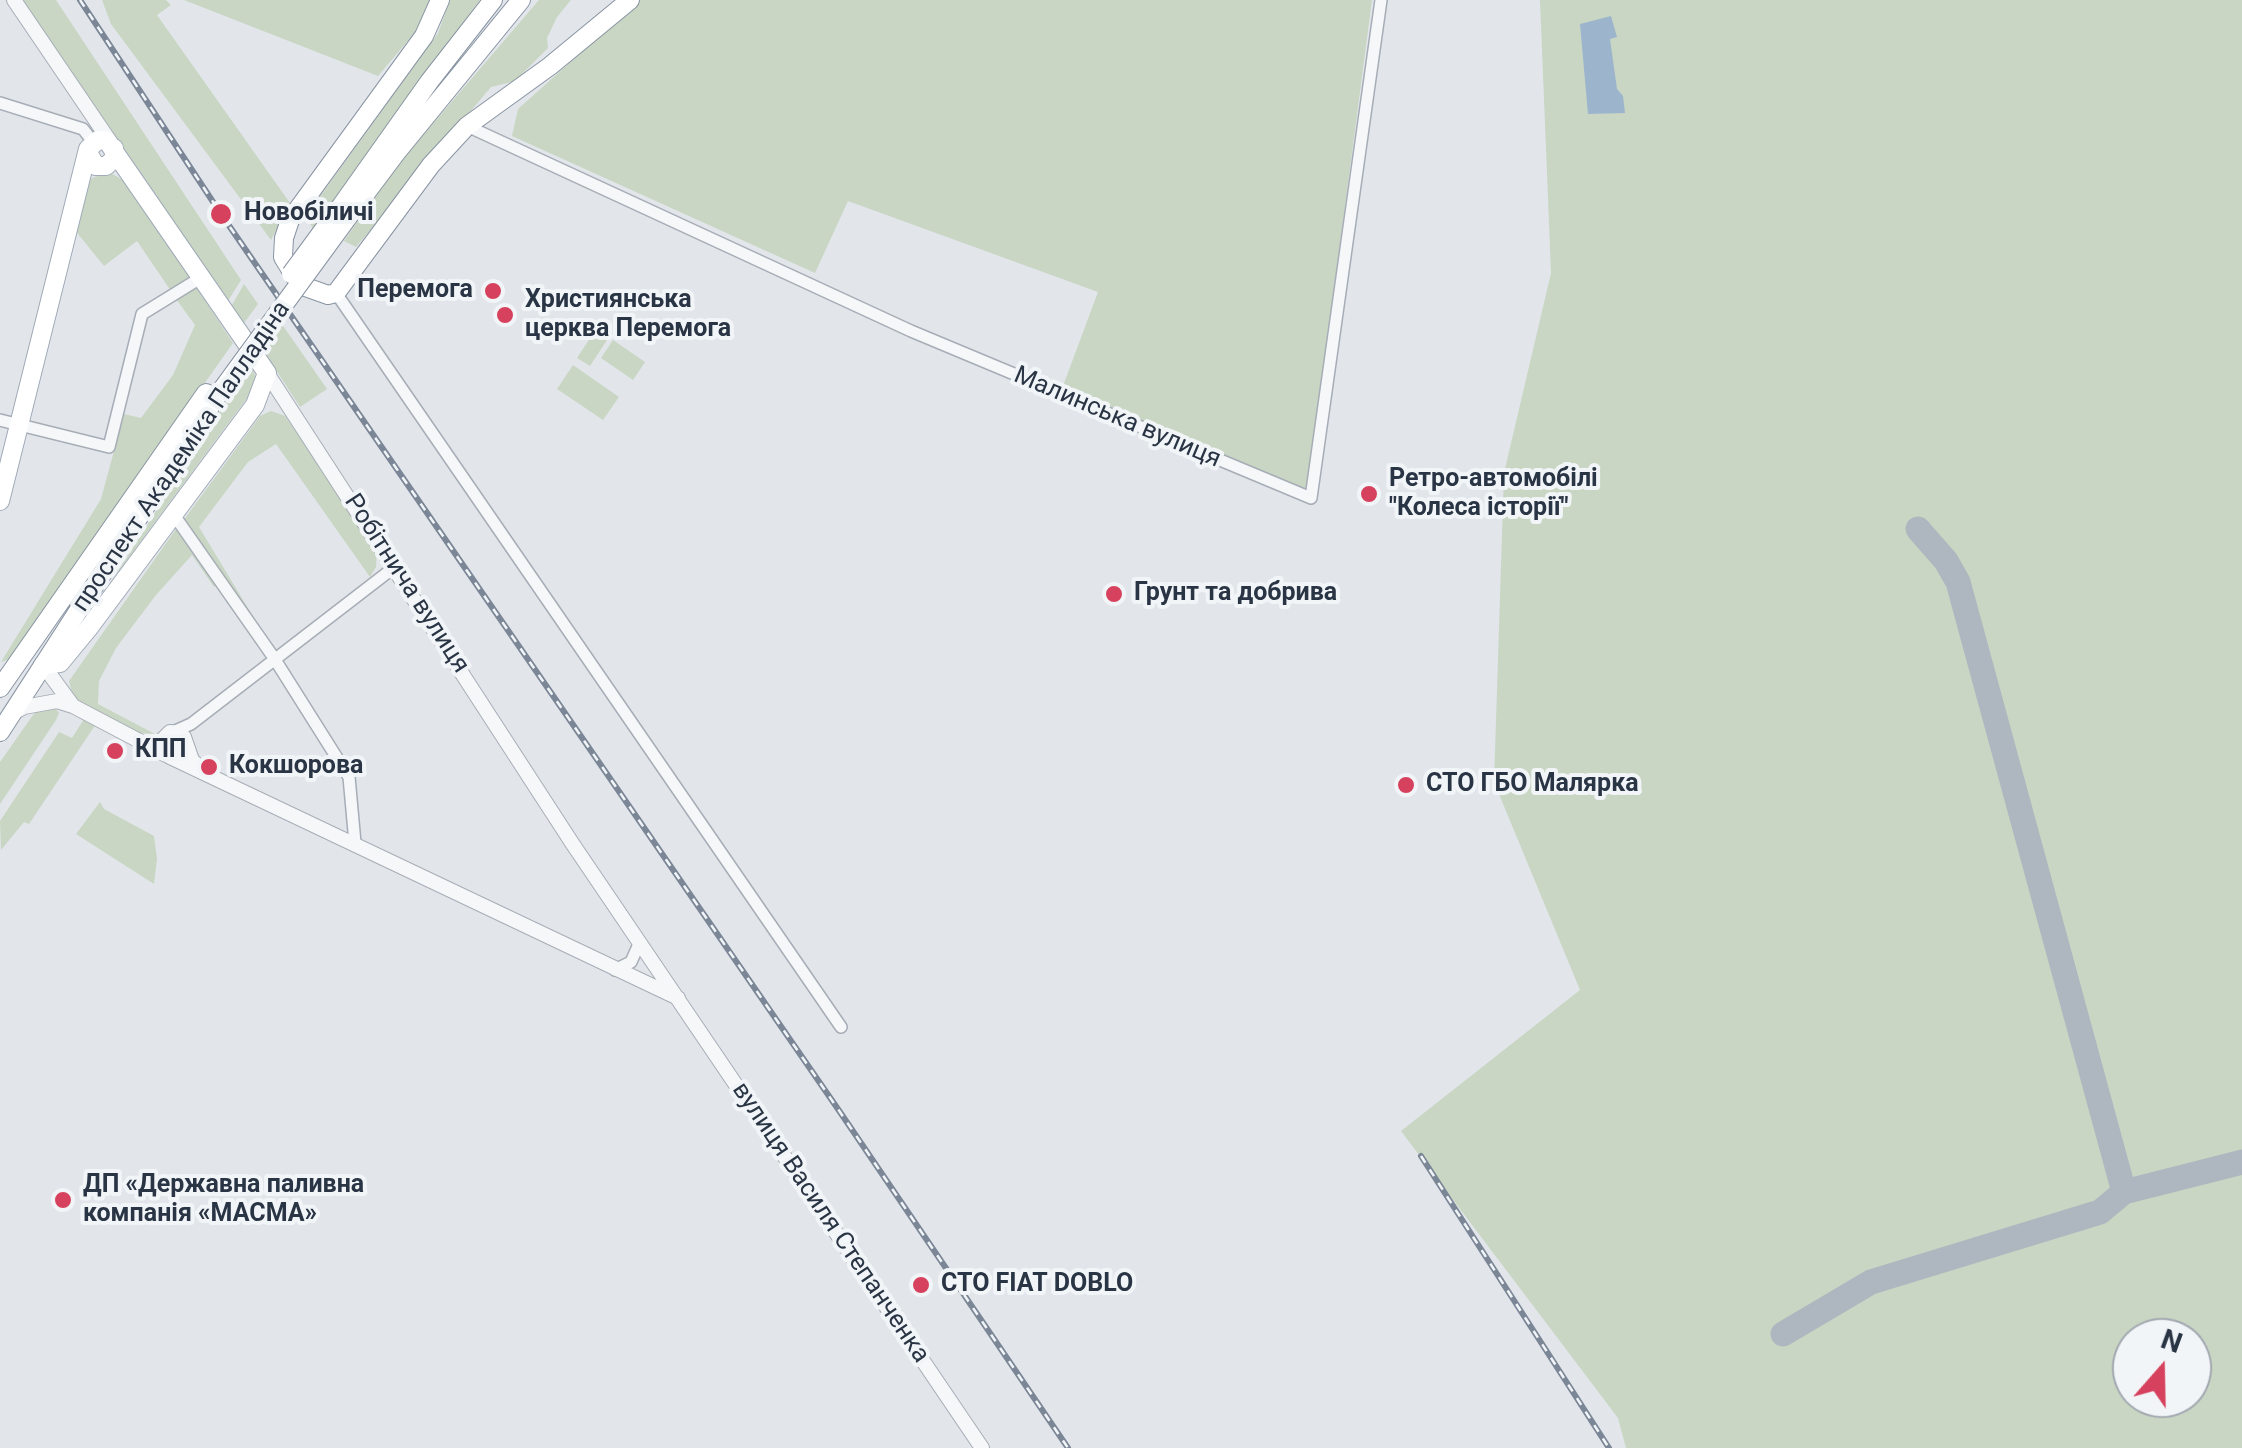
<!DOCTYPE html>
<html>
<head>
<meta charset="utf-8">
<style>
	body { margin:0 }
	#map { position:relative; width:2242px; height:1448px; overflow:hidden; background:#e2e6eb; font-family:Roboto,sans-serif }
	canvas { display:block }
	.north { position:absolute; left:2112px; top:1318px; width:100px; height:100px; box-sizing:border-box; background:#f2f5f8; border:2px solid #a2a8b0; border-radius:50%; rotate:20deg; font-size:28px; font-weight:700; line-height:40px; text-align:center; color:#293444 }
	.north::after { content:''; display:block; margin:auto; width:35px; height:45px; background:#d6425d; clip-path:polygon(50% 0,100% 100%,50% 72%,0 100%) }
</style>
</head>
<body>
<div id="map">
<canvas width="2242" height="1448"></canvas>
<div class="north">N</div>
</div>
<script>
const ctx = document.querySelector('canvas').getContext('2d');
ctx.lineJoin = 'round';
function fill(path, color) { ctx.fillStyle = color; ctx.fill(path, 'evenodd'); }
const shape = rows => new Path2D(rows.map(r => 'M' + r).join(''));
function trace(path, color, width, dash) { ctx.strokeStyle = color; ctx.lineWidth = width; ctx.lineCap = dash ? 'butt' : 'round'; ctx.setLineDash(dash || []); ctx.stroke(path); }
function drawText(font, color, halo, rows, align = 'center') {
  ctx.font = font + ' Roboto,sans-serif'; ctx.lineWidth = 8; ctx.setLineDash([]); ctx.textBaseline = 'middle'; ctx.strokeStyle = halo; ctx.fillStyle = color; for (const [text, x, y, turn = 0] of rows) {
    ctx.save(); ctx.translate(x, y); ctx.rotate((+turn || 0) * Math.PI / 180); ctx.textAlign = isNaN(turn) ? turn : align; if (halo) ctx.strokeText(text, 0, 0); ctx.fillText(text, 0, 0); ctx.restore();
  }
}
fill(shape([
	[23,0,56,0,241,280,228,301],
	[102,0,166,0,171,5,157,15,290,203,271,240,111,24],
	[184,0,431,0,422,24,378,76],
	[450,0,480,0,313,229,306,216,438,33],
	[539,0,571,0,557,17,547,38,548,48,515,81,491,87,356,247,344,241,394,169],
	[640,0,1372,0,1308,488,1297,489,1063,386,1098,292,848,201,815,273,512,136,518,109],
	[1540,0,2242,0,2242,1448,1626,1448,1618,1418,1401,1131,1580,990,1494,782,1504,473,1551,273],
	[2132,1338,2192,1338,2192,1398,2132,1398],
	[109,172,128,183,190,278,171,291,137,241,104,266,74,229,86,185,92,178],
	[244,284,258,304,244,323,232,305],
	[196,287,233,343,10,659,1,662,101,499,124,414,141,418,173,375,195,325,176,299],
	[279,320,327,389,300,407,261,347],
	[596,329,609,337,590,366,577,358],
	[613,340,645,362,633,380,601,358],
	[251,363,256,379,253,390,112,580],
	[573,365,619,397,603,420,557,389],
	[271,411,285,416,377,550,376,567,370,577,276,444,248,462,199,527,272,648,183,521,260,416],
	[176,529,180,529,218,583,214,587,192,555,156,595,116,648,99,681,98,704,155,734,138,733,81,706,73,697,69,681],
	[54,707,59,713,56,720,0,804,0,762,33,715,41,708],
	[84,719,96,724,29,824,24,822,1,850,0,821,59,732,72,738],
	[100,802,104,809,154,836,157,859,154,884,76,834]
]), '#c8d6c3');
fill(shape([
	[1611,16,1617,37,1610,39,1617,89,1623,96,1625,113,1588,114,1580,24]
]), '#9cb5cd');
trace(shape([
	[1918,529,1946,561,1958,582,2124,1192],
	[1783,1334,1871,1282,2100,1212,2124,1192,2242,1162]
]), '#aeb6c0', 25);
const minor = shape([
	[0,103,83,129,93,142],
	[467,126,911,331,1311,498,1381,0],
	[336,293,841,1027],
	[0,420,109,447,142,314,202,277],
	[174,515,274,658,349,777,355,843],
	[173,732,191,724,396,566],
	[615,970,631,962,639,944]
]);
const tertiary = shape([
	[14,0,111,143],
	[267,373,572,843,982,1448],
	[43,665,73,706],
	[13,713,24,707,57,701,73,706,166,755],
	[186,747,179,757,170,757,162,751,161,741,170,732,179,733,184,737,192,760,201,769],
	[170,757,678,998]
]);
const primary = shape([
	[88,153,96,166,106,166,114,159,114,148],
	[0,501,88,149,98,140,107,141,267,373,255,405,88,629,60,663,43,665]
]);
const trunk = shape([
	[440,0,424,36,290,220,284,238,283,257,300,285,328,295,336,293,431,165,467,126,550,66,630,0],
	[341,206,429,82,493,0],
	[351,213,396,153,521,0],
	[0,688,206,393],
	[0,732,215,399]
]);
trace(minor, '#a7adb6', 14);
trace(tertiary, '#a7adb6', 16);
trace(primary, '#a1abb8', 20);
trace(trunk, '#8994a3', 20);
trace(minor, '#f5f7f9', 11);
trace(tertiary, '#f5f7f9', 14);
trace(primary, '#fff', 18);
trace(trunk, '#fff', 18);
const rail = shape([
	[80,0,221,214,840,1112,1068,1448],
	[1421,1156,1609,1448]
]);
trace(rail, '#7b8696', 6);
trace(rail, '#f2f5f8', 2.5, [8]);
const trunkBridge = shape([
	[291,274,341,206],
	[215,399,351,213]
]);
trace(trunkBridge, '#8994a3', 20, []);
trace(trunkBridge, '#fff', 18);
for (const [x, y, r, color] of [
	[221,214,12,"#d6425d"],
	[493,291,10,"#d6425d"],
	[505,315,10,"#d6425d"],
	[1369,494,10,"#d6425d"],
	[1114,594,10,"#d6425d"],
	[115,751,10,"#d6425d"],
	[209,767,10,"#d6425d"],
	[1406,785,10,"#d6425d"],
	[63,1200,10,"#d6425d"],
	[921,1285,10,"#d6425d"]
]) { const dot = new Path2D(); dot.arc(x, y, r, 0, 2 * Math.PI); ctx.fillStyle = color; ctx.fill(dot); trace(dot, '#f2f5f8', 4); }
drawText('bold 25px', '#293444', '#f2f5f8', [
	["Новобіличі",244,214],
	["Перемога",473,291,"right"],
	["Християнська",525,301],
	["церква Перемога",525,330],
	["Ретро-автомобілі",1389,480],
	["\"Колеса історії\"",1389,509],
	["Грунт та добрива",1134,594],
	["КПП",135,751],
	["Кокшорова",229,767],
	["СТО ГБО Малярка",1426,785],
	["ДП «Державна паливна",83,1186],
	["компанія «МАСМА»",83,1215],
	["СТО FIAT DOBLO",941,1285]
], 'left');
drawText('25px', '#293444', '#f2f5f8', [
	["Малинська вулиця",1117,418,23],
	["проспект Академіка Палладіна",182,457,-56],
	["Робітнича вулиця",406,584,57],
	["вулиця Василя Степанченка",830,1223,56]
]);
</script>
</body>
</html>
